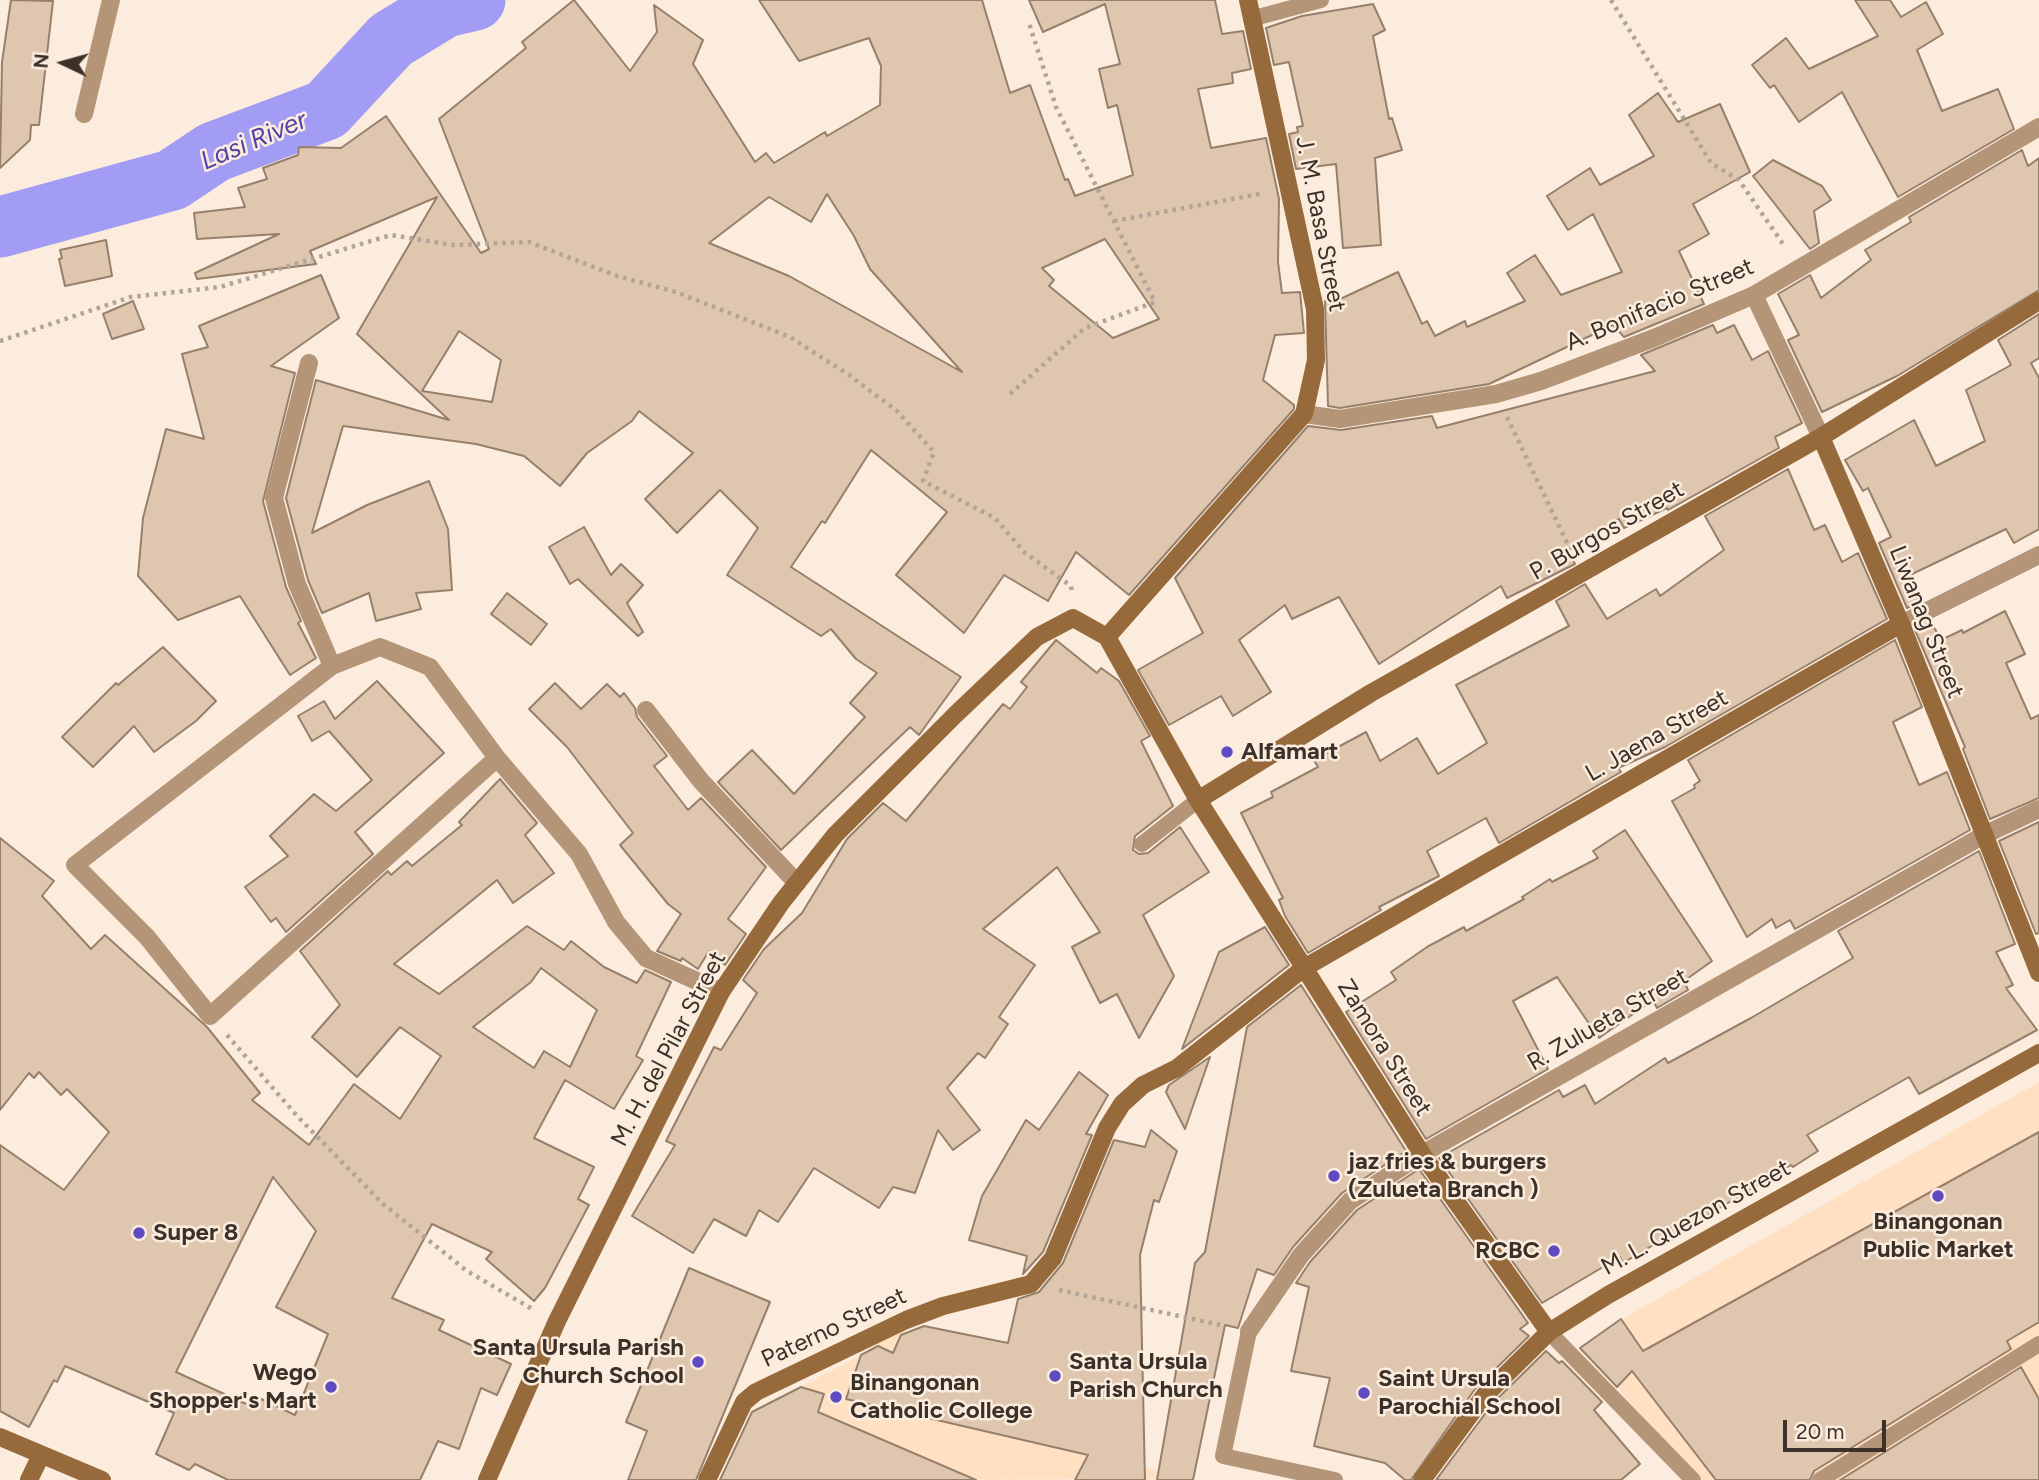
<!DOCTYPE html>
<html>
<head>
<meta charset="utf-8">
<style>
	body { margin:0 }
	#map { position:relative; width:2039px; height:1480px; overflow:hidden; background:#fbecde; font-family:Figtree,sans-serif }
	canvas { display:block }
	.north { position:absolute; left:28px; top:28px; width:70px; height:70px; -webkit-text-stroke:5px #fbecde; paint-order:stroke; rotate:275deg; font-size:19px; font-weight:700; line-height:28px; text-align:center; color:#3b3128 }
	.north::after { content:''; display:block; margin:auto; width:24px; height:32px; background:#3b3128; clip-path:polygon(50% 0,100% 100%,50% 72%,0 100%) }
	.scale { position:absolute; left:1783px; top:1420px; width:103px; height:32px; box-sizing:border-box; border:4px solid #3b3128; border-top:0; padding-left:9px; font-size:21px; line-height:24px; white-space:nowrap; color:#3b3128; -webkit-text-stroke:5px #fbecde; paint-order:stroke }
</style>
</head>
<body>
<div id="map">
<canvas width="2039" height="1480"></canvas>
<div class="north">N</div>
<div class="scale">20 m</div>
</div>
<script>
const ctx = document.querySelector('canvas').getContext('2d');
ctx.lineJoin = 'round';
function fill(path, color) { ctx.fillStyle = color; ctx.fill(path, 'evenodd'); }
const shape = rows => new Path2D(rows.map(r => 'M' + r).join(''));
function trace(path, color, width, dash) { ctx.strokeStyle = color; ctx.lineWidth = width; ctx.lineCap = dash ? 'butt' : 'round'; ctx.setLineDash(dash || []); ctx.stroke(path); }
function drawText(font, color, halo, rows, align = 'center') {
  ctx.font = font + ' Figtree,sans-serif'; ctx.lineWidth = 5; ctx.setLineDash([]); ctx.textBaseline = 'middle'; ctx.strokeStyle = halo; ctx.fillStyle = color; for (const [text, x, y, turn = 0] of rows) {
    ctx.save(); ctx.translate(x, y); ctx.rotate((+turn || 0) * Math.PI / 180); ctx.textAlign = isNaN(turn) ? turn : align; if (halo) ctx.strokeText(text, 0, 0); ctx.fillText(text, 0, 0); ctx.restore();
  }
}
fill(shape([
	[2039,1082,2039,1480,1693,1480,1584,1346,1636,1311],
	[907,1322,888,1408,1193,1479,724,1480,742,1439,762,1407,861,1355]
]), '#ffe0c3');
trace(shape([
	[0,227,172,180,214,152,326,110,391,40,445,7,475,0]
]), '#a29cf4', 61);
const building = shape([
	[11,0,53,1,39,125,31,125,30,140,0,168,2,62,11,0],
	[574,0,630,71,657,32,654,5,703,40,693,64,755,162,766,153,774,163,825,132,827,136,880,105,881,66,869,38,799,61,759,0,982,0,1010,93,1030,85,1065,180,1068,179,1075,196,1133,175,1117,105,1108,108,1099,69,1120,64,1105,4,1043,32,1029,0,1215,0,1222,34,1243,31,1251,69,1232,73,1233,83,1198,89,1211,148,1266,138,1279,199,1278,262,1282,293,1300,292,1304,333,1275,335,1263,380,1294,405,1294,409,1129,595,1076,552,1048,601,1004,575,964,633,896,575,947,512,871,450,825,523,822,521,791,567,961,677,919,735,910,727,781,850,718,782,752,750,794,794,865,717,850,703,877,673,856,659,831,629,821,636,727,575,758,528,720,490,677,533,645,499,693,453,639,411,632,421,587,453,560,486,524,456,476,444,343,426,312,533,367,505,429,481,448,529,452,590,416,593,421,609,376,621,369,593,322,613,308,580,286,498,316,380,449,420,357,334,437,197,310,251,316,264,197,279,195,273,279,234,197,239,194,213,245,207,238,188,267,179,263,168,298,155,299,147,341,148,386,116,481,253,489,249,439,119,526,48,522,42,574,0],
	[827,194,854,236,870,269,962,372,789,276,709,243,769,197,811,222,827,194],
	[1105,239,1159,319,1113,338,1049,286,1054,280,1042,268,1105,239],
	[459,331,501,360,492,402,422,391,459,331],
	[1855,0,1890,0,1901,17,1926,2,1943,34,1917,50,1942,111,1998,89,2014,129,1898,197,1842,92,1799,122,1774,85,1770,88,1752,65,1786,38,1809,69,1878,36,1855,0],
	[1373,4,1385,30,1373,36,1389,119,1392,118,1402,150,1375,158,1381,245,1343,248,1336,164,1296,169,1289,134,1298,132,1297,127,1303,126,1289,62,1274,65,1266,28,1302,16,1373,4],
	[1658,93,1678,122,1720,104,1750,172,1693,204,1709,234,1679,251,1704,304,1624,337,1613,325,1489,384,1340,408,1328,406,1325,301,1336,301,1398,272,1422,324,1427,321,1435,336,1465,321,1467,327,1525,301,1507,273,1535,255,1561,295,1622,272,1593,214,1568,230,1547,196,1590,168,1600,185,1654,156,1629,115,1658,93],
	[2022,150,2028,166,2039,158,2039,290,1897,376,1822,412,1788,340,1799,335,1778,294,1810,275,1821,298,1871,260,1865,250,1911,222,1909,217,2022,150],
	[1773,160,1822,186,1831,200,1814,211,1819,243,1810,249,1753,176,1773,160],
	[106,240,112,276,65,286,59,259,62,258,60,250,106,240],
	[321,275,339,318,271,366,295,373,263,501,286,587,301,621,298,623,316,658,290,675,240,596,178,620,138,576,143,518,166,429,204,439,182,354,208,347,199,326,321,275],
	[133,301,144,329,112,339,103,314,133,301],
	[2039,314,2039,358,2031,363,2039,378,2039,529,2014,543,2006,529,1908,576,1921,601,1907,608,1879,543,1891,537,1868,488,1863,491,1845,460,1914,420,1936,466,1985,441,1966,390,2011,365,1998,340,2039,314],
	[1713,325,1717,333,1734,325,1752,360,1768,351,1802,423,1775,437,1779,448,1668,510,1667,508,1624,528,1619,519,1568,551,1575,564,1507,598,1501,586,1379,664,1339,597,1292,619,1285,605,1239,640,1271,692,1233,716,1221,696,1169,725,1138,670,1203,633,1175,578,1308,426,1341,430,1432,416,1437,428,1655,371,1641,355,1713,325],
	[1788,469,1814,530,1825,525,1842,562,1858,553,1887,619,1665,747,1618,768,1621,772,1499,843,1486,818,1427,851,1439,876,1379,907,1381,910,1308,953,1285,916,1279,900,1283,898,1241,813,1273,797,1271,792,1318,767,1314,760,1366,732,1380,761,1417,738,1438,774,1487,743,1456,685,1569,626,1556,601,1585,584,1607,619,1656,589,1660,596,1724,550,1705,516,1788,469],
	[584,527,611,575,621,564,643,585,627,603,643,632,638,636,578,579,570,584,549,547,584,527],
	[507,593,547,624,531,645,491,614,507,593],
	[2005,611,2025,654,2006,663,2031,719,2039,715,2039,798,1990,819,1963,749,1965,747,1915,630,1931,622,1941,640,1962,630,1963,633,2005,611],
	[1056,640,1097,673,1101,668,1119,681,1150,736,1141,741,1173,806,1135,836,1133,850,1139,854,1148,853,1180,827,1209,872,1143,915,1174,976,1139,1038,1117,994,1100,1003,1072,947,1100,932,1057,867,983,929,1035,965,999,1017,1008,1024,985,1058,978,1053,947,1088,980,1130,953,1150,938,1130,915,1193,893,1187,879,1208,814,1168,778,1222,759,1210,746,1236,714,1219,693,1253,632,1216,675,1145,666,1141,714,1047,721,1050,757,993,743,980,764,949,802,913,847,839,883,803,906,821,1003,704,1010,709,1027,687,1021,682,1056,640],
	[1895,640,1922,707,1893,722,1919,785,1947,772,1970,830,1795,929,1790,920,1776,928,1772,919,1747,937,1672,801,1695,788,1694,785,1700,781,1688,760,1895,640],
	[163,647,216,701,196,721,154,752,134,726,93,767,62,737,116,683,118,685,163,647],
	[377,681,444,753,355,832,373,854,286,932,276,918,271,922,245,887,288,856,270,836,314,794,336,811,372,780,329,731,312,741,298,716,324,701,335,719,377,681],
	[555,683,581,709,607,684,620,697,624,693,635,708,637,717,667,756,654,766,688,810,701,798,766,867,728,919,746,934,725,965,709,951,698,969,682,958,681,961,657,951,681,914,668,904,620,845,633,833,567,747,529,709,555,683],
	[500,779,537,823,525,835,554,873,513,903,497,880,394,964,439,994,527,926,564,950,571,941,604,967,637,983,645,970,671,982,636,1056,643,1060,614,1109,565,1080,534,1138,594,1167,578,1199,589,1205,545,1288,534,1301,486,1259,492,1252,432,1224,392,1298,444,1320,439,1330,511,1364,497,1395,481,1388,459,1449,438,1441,420,1480,228,1480,195,1464,189,1470,156,1454,174,1413,65,1366,57,1382,54,1380,29,1427,0,1411,0,1145,64,1190,109,1132,67,1089,61,1095,39,1072,34,1078,29,1073,0,1110,0,838,54,881,42,896,91,949,105,935,207,1027,260,1093,252,1100,309,1145,354,1084,400,1119,441,1056,400,1027,357,1077,312,1037,340,1005,300,951,388,871,391,875,407,861,412,866,462,825,459,822,500,779],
	[541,968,597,1010,570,1067,544,1051,534,1068,473,1027,531,982,541,968],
	[273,1177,316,1231,276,1307,328,1334,295,1415,259,1398,255,1408,176,1372,273,1177],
	[2039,822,2039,933,2036,934,1999,841,2039,822],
	[1625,830,1712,961,1684,981,1688,990,1657,1008,1653,1000,1599,1038,1557,977,1513,1001,1548,1069,1426,1139,1346,1012,1396,980,1391,972,1427,947,1464,927,1466,931,1524,899,1522,897,1550,879,1552,882,1598,858,1593,851,1625,830],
	[1979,851,2015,944,1996,952,2013,985,2006,988,2037,1030,1919,1094,1909,1077,1807,1135,1818,1151,1793,1167,1791,1165,1703,1218,1663,1246,1660,1241,1623,1263,1620,1257,1542,1303,1439,1158,1559,1090,1563,1097,1585,1085,1595,1104,1665,1058,1668,1063,1751,1018,1853,958,1838,931,1979,851],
	[1265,927,1289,965,1182,1049,1219,952,1265,927],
	[1301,985,1406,1151,1342,1193,1293,1247,1274,1275,1257,1269,1238,1328,1225,1325,1193,1480,1157,1480,1195,1263,1205,1252,1247,1027,1301,985],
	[1210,1057,1185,1129,1166,1092,1169,1085,1210,1057],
	[1079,1072,1108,1095,1086,1134,1092,1135,1043,1252,1023,1274,1027,1256,969,1240,982,1196,1026,1120,1039,1130,1079,1072],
	[1151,1130,1177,1151,1159,1202,1154,1200,1140,1255,1145,1480,1075,1480,1088,1455,846,1399,861,1355,878,1346,893,1353,901,1335,924,1326,1008,1343,1018,1299,1039,1292,1063,1263,1114,1140,1145,1147,1151,1130],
	[2039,1132,2039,1322,2007,1341,2011,1349,1814,1471,1810,1480,1716,1480,1632,1371,1617,1387,1580,1348,1621,1319,1643,1351,2039,1132],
	[1419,1169,1528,1323,1520,1329,1529,1336,1475,1389,1411,1480,1405,1480,1385,1463,1314,1446,1330,1378,1291,1371,1309,1287,1296,1283,1310,1262,1357,1210,1419,1169],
	[689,1268,770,1302,696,1480,628,1480,647,1431,626,1422,689,1268],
	[1546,1351,1559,1363,1562,1361,1602,1402,1594,1410,1640,1464,1621,1480,1436,1480,1493,1403,1546,1351],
	[2021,1367,2039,1399,2039,1480,1840,1480,2021,1367],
	[801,1387,824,1394,818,1412,976,1480,720,1480,752,1412,801,1387]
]);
fill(building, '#dfc6af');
trace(building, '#97806b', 2);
trace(shape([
	[1611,0,1711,163,1739,180,1785,247],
	[1114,221,1264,193],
	[0,341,131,297,220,287,391,235,453,245,529,242,617,276,676,292,790,337,849,375,897,411,934,452,923,481,995,518,1024,552,1071,586,1072,592],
	[1010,394,1085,328,1155,302,1056,107,1028,20],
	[1507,417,1571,551],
	[227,1035,297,1116,383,1204,467,1271,534,1310],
	[1059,1290,1225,1326]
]), '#b1a498', 4.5, [3.5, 5]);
trace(shape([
	[1251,19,1321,0],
	[1142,844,1198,800],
	[1249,1331,1223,1456,1335,1480],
	[1549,1332,1693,1480],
	[1820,1480,2039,1344]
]), '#b59577', 16);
trace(shape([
	[84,114,111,0],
	[1754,295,1821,437],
	[309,363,274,498,297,584,332,666],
	[1304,414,1340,419,1496,394,1541,381,1654,338,1754,295,2039,127],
	[1901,624,2039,555],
	[646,710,701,781,797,883],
	[497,758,210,1016,147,937,75,865,332,666,380,647,430,667,497,758,579,854,616,922,646,958,721,992],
	[1249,1331,1301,1255,1350,1201,1422,1154,1984,835,2039,809]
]), '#b59577', 18);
trace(shape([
	[1821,437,1901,624,2039,973],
	[1107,637,1304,414,1316,360,1315,309,1248,0],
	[1198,800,1371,693,1821,437,2039,301],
	[0,1437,102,1480],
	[29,1480,41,1455],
	[487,1480,557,1321,721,992,781,903,835,835,955,715,1037,637,1073,618,1107,637,1198,800,1422,1154,1549,1332],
	[707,1480,744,1402,756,1392,906,1320,943,1306,1031,1284,1053,1258,1107,1128,1122,1104,1143,1085,1177,1068,1304,968,1901,624],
	[1422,1480,1484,1396,1549,1332,1608,1295,2039,1053]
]), '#976a3b', 18);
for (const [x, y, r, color] of [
	[1227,752,7,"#5f4ac2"],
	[1334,1176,7,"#5f4ac2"],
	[1938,1196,7,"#5f4ac2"],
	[139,1233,7,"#5f4ac2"],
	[1554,1251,7,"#5f4ac2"],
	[698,1362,7,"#5f4ac2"],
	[1055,1376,7,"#5f4ac2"],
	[331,1387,7,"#5f4ac2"],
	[1364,1393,7,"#5f4ac2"],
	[836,1397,7,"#5f4ac2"]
]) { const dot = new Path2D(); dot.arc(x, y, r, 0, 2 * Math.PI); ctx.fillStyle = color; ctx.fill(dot); trace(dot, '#fbecde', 2.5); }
drawText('24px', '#3b3128', '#fbecde', [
	["J. M. Basa Street",1320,224,79],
	["A. Bonifacio Street",1660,305,-23],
	["P. Burgos Street",1607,531,-30],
	["Liwanag Street",1926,622,68],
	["L. Jaena Street",1657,736,-30],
	["R. Zulueta Street",1608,1020,-30],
	["Zamora Street",1384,1048,58],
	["M. H. del Pilar Street",669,1049,-62],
	["M. L. Quezon Street",1696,1218,-29],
	["Paterno Street",834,1328,-25]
]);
drawText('bold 24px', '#3b3128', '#fbecde', [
	["Alfamart",1241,752],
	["jaz fries & burgers",1348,1162],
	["(Zulueta Branch )",1348,1190],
	["Binangonan",1938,1222,"center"],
	["Public Market",1938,1250,"center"],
	["Super 8",153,1233],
	["RCBC",1540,1251,"right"],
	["Santa Ursula Parish",684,1348,"right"],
	["Church School",684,1376,"right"],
	["Santa Ursula",1069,1362],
	["Parish Church",1069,1390],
	["Wego",317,1373,"right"],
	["Shopper's Mart",317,1401,"right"],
	["Saint Ursula",1378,1379],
	["Parochial School",1378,1407],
	["Binangonan",850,1383],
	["Catholic College",850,1411]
], 'left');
drawText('italic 26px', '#5241a6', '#fbecde', [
	["Lasi River",254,141,-23]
]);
</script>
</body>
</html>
